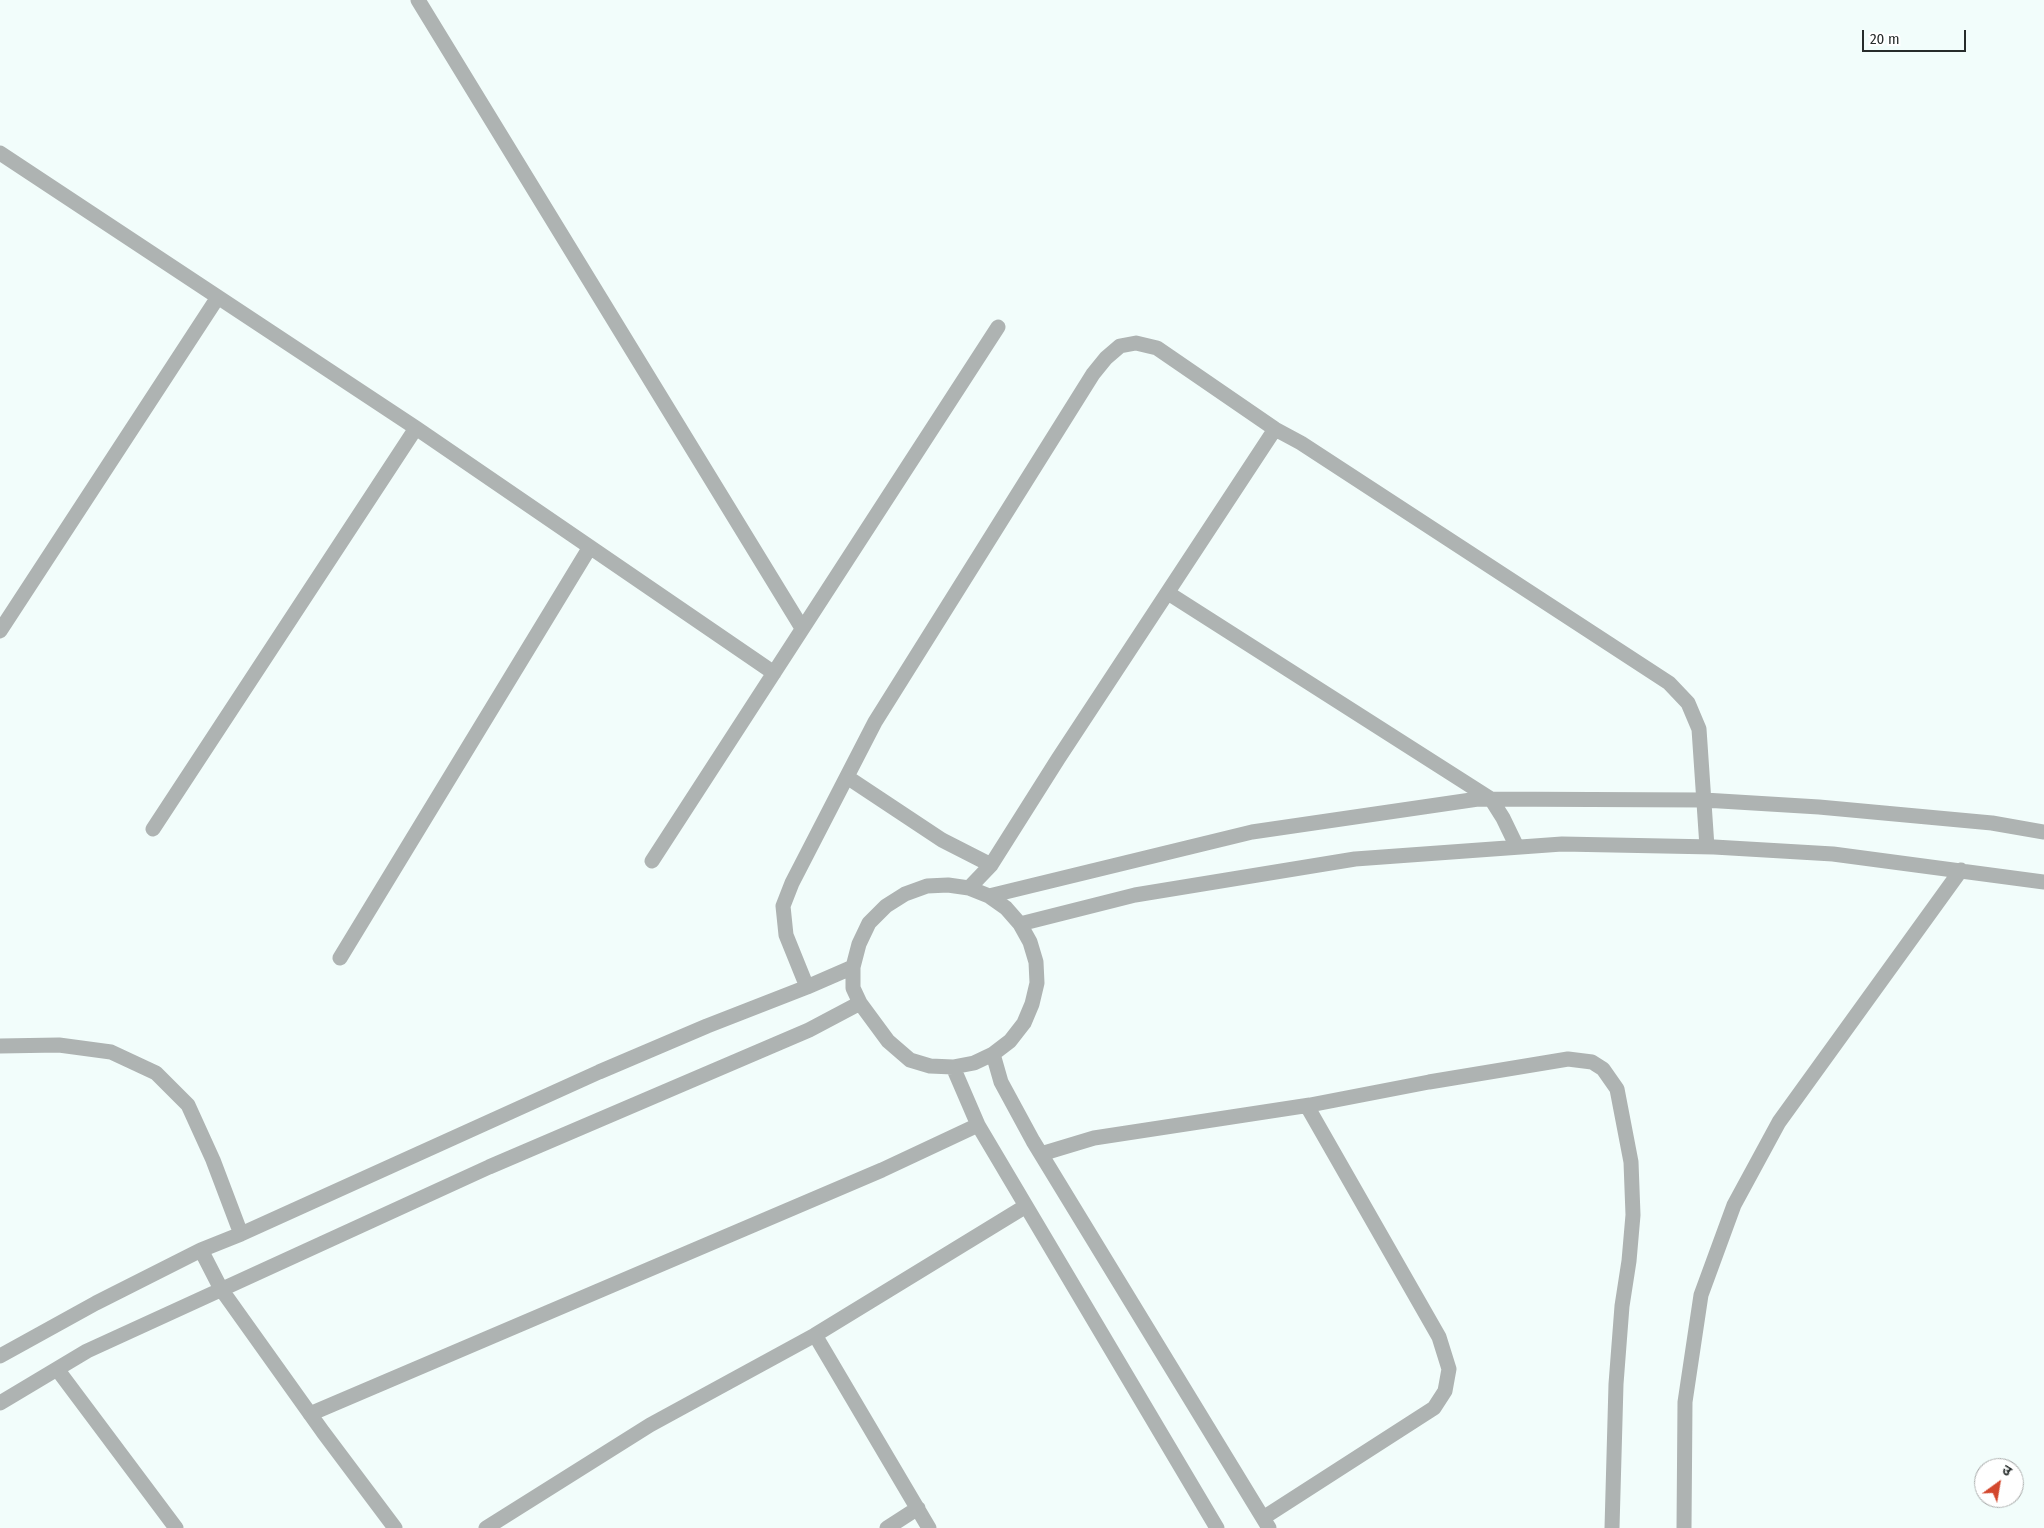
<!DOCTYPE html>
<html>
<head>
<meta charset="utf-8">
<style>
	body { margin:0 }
	#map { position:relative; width:2044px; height:1528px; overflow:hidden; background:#f2fdfb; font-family:"Fira Sans Condensed","Noto Sans Devanagari",sans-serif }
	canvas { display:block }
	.north { position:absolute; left:1974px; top:1458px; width:50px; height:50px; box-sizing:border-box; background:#fff; border:1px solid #a9abaa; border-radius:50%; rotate:32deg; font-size:14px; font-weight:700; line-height:20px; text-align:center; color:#272c2b }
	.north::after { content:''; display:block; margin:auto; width:18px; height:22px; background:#d3472d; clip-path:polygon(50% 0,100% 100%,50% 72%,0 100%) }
	.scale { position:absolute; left:1862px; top:30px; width:104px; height:22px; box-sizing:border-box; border:2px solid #272c2b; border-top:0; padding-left:6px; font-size:15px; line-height:18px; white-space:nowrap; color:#272c2b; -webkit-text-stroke:4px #fff; paint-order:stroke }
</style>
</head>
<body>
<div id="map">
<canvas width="2044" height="1528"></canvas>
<div class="north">उ</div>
<div class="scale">20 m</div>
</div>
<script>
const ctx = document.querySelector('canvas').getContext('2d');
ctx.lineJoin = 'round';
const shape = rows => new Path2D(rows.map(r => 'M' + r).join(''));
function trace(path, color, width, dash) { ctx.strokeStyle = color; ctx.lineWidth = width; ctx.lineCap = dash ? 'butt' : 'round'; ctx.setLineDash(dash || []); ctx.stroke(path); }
trace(shape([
	[418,0,802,628],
	[0,153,416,428,774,673],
	[1168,593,1491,799,1503,818,1517,847],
	[0,631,218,297],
	[847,777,942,840,991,865,969,888],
	[153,829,416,428],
	[652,861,998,327],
	[991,865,1058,759,1275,429],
	[948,885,969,888,989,896,1006,908,1020,924,1030,942,1036,962,1037,983,1032,1004,1024,1023,1010,1041,993,1054,974,1063,953,1067,930,1066,910,1060,888,1041,860,1003,853,988,853,967,859,944,869,923,886,906,905,894,927,886,948,885],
	[989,896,1252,832,1478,799,1704,800,1819,807,1992,823,2044,832],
	[1020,924,1135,895,1355,859,1562,844,1714,847,1833,854,2044,882],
	[340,958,590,547],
	[807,987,786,935,783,906,792,883,875,722,1093,374,1106,358,1120,346,1136,343,1157,348,1275,429,1301,443,1669,683,1688,703,1699,729,1707,847],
	[0,1046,59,1045,111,1052,156,1073,188,1105,213,1160,241,1234],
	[993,1054,1001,1082,1033,1141,1269,1528],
	[953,1067,978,1125,1217,1528],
	[1041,1154,1094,1138,1310,1105,1429,1082,1568,1059,1592,1062,1603,1069,1617,1089,1631,1162,1633,1215,1629,1261,1622,1306,1616,1384,1612,1528],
	[201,1250,221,1289,323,1432,395,1528],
	[815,1335,1026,1206],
	[0,1356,96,1303,201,1250,241,1234,599,1072,707,1026,807,987,853,967],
	[57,1369,176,1528],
	[0,1403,87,1351,489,1167,809,1030,860,1003],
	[310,1414,882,1170,978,1125],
	[1263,1518,1434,1408,1445,1391,1449,1369,1439,1337,1307,1106],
	[486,1528,650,1425,815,1335,929,1528],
	[887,1528,918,1508],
	[1684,1528,1685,1402,1701,1295,1734,1205,1779,1122,1961,870]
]), '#aeb3b2', 15);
</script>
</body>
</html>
